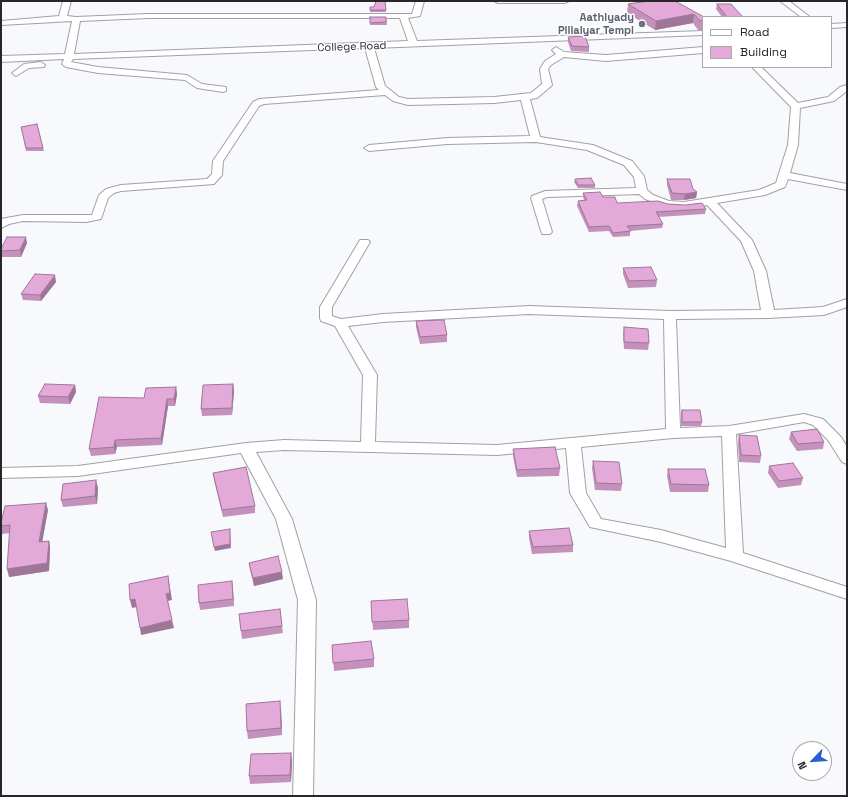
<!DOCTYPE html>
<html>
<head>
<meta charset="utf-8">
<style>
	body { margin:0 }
	#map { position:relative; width:848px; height:797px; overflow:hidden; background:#f8f9fd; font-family:"Space Grotesk",sans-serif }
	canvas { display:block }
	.frame { position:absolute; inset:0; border:2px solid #272729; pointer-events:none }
	.legend { position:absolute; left:702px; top:16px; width:130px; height:52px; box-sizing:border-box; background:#fff; border:1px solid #a9a9a9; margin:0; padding:5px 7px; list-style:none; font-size:12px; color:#272729 }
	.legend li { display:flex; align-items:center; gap:8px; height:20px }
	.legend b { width:20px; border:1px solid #a9a9a9 }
	.north { position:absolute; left:792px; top:741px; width:40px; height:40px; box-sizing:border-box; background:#fff; border:1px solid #a9a9a9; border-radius:50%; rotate:245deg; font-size:11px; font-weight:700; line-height:16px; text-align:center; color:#272729 }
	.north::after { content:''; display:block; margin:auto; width:14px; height:18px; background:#2b60ce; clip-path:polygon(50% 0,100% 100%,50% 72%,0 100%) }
</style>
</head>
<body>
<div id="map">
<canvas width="848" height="797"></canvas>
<div class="frame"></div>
<ul class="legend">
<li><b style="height:5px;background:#fff"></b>Road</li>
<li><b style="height:11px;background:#e3a9d9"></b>Building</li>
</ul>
<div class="north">N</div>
</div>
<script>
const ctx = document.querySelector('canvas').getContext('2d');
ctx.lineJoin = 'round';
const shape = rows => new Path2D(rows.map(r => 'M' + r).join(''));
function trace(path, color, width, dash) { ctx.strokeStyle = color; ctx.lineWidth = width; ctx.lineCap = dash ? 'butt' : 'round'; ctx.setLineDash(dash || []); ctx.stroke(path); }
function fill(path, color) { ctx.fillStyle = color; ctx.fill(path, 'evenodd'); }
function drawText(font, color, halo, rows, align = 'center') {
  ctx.font = font + ' "Space Grotesk",sans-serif'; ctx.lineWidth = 3; ctx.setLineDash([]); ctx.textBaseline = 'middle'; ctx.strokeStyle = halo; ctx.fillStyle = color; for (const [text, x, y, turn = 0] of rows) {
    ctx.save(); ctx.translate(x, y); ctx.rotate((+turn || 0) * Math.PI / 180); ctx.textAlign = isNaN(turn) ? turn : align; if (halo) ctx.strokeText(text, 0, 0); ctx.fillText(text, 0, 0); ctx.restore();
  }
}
const minor = shape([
	[63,1,71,1,67,16,76,17,148,14,412,14,416,1,424,1,420,16,408,18,417,41,703,31,703,35,374,48,385,86,399,97,408,99,494,97,531,93,542,84,540,69,545,61,556,54,552,50,556,47,564,52,606,55,703,47,703,53,606,61,564,57,551,65,548,69,552,85,550,87,537,98,530,99,540,137,593,145,632,161,644,176,647,190,653,195,669,201,684,202,759,190,776,183,788,145,791,107,752,67,761,67,798,103,828,97,840,87,847,85,847,91,834,101,800,108,798,145,790,173,847,184,847,190,788,179,785,187,765,195,717,203,752,240,766,271,774,310,823,307,847,299,847,307,824,315,768,318,676,319,680,428,729,426,804,414,823,419,841,437,847,447,847,464,842,462,828,440,813,425,804,422,736,434,743,553,847,587,847,599,731,561,661,542,590,527,570,493,566,448,497,455,284,450,256,452,292,519,316,600,313,796,293,796,298,600,276,519,241,453,78,476,1,478,1,468,78,466,246,443,284,440,361,442,363,375,335,326,321,321,320,318,320,307,360,240,368,240,370,242,332,307,332,316,341,319,383,314,529,306,670,311,761,310,754,271,741,241,707,205,684,208,667,207,645,199,639,194,547,197,542,199,552,232,550,234,542,234,531,198,532,196,545,191,636,188,634,177,624,165,587,150,536,142,447,144,369,151,364,148,369,145,447,138,530,136,521,100,494,103,408,105,393,101,385,95,264,104,259,106,223,161,222,175,214,184,121,191,114,193,108,198,101,219,86,222,23,221,9,224,1,228,1,219,23,215,92,215,99,195,106,189,121,185,207,179,212,174,213,161,253,102,259,99,379,90,376,87,365,48,73,59,71,62,98,67,187,75,202,84,226,87,226,91,223,92,197,88,185,80,98,73,66,67,62,64,64,59,1,62,1,56,65,54,72,21,1,25,1,21,59,16,63,1],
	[148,18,400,18,408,41,74,54,80,21,148,18],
	[529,314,664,319,666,429,497,445,375,442,377,375,348,326,383,322,529,314],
	[722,436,726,548,661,530,601,519,586,493,581,447,673,438,722,436],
	[494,1,569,1,565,3,498,3,494,1],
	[780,1,789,1,810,17,801,17,780,1],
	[847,23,847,27,831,28,831,24,847,23],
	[41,62,45,65,44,67,29,68,16,76,12,73,24,64,41,62]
]);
trace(minor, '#a0a1a5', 2);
fill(minor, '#fff');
fill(shape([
	[102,1,129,1,129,2],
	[385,1,386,12,370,12,370,7,374,7],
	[649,1,703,17,703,30,698,30,693,23,655,30,627,13,628,4],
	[717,4,743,17,722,17,716,9],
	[370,17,386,17,387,25,370,25],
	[568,37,589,47,589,52,571,51,568,42],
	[37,124,44,151,26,151,21,127],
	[575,179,595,185,595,188,578,188,574,182],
	[667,179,693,189,697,192,696,198,684,200,671,200,667,185],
	[583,193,603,197,617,203,668,204,706,209,705,214,658,217,663,224,662,228,630,231,630,236,613,237,609,231,589,232,577,206,578,201,584,200,583,197],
	[27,243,21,257,2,257,1,249],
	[623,268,657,280,656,287,628,288,623,274],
	[56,282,41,301,23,300,21,294],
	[416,321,447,335,447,342,420,344,416,327],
	[624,327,649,343,648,350,624,349,623,334],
	[233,384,234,391,232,415,202,416,201,409],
	[75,385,76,392,70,404,40,403,38,396],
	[176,387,177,394,175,406,168,406,162,445,117,447,115,454,91,456,89,449,144,398],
	[682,410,702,422,701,426,681,426,681,413],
	[791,432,824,442,823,449,797,451,789,439],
	[739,435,761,456,760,463,739,462,738,443],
	[513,449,560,468,559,476,517,477,513,456],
	[593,461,622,484,621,491,595,490,592,468],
	[769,466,803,478,801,485,778,488,768,473],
	[668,469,709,485,708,492,670,492,667,476],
	[213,473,255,506,255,513,223,517,214,480],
	[98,488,97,504,63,507,61,500],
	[48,510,42,541,49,541,50,548,49,571,9,577,10,533,2,534,1,529,1,523],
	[529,531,573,545,573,552,532,554,529,538],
	[249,563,283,579,254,586,250,570],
	[232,581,234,606,200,610,199,603],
	[371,601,409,620,409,628,373,630],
	[280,609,283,633,242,639,241,631],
	[332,645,374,659,374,667,334,671],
	[281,709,282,735,248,739,247,731],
	[291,753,292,761,291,782,250,784,249,776]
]), '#c391bb');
fill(shape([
	[694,14,693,23,655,30,656,21],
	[697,192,696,198,684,200,685,194],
	[26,237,27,243,21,257,20,250],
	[55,275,56,282,41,301,40,295],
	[233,384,234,391,232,415,232,408],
	[75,385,76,392,70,404,68,397],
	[176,387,177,394,175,406,174,399],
	[167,399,168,406,162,445,161,438],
	[115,440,117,447,115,454,114,447],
	[96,480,98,488,97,504,95,496],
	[46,503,48,510,41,549,39,542],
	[230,529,231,548,215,551,214,547],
	[49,541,50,548,49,571,9,577,7,569],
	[282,572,283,579,254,586,253,578],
	[168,576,172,600,168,601,166,594],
	[232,581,233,589,234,606,233,599],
	[135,599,137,607,132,608,130,600],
	[172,620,174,628,141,635,140,628],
	[280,701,281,709,282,735,281,728],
	[291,753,292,761,291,782,290,775]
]), '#9f7698');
const building = shape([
	[376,1,385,1,386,10,370,10,370,7,374,7,376,1],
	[649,1,675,1,704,17,703,17,703,21,699,20,694,14,656,21,628,4,649,1],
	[717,4,731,4,743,17,727,17,717,4],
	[370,17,386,17,386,22,370,23,370,17],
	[585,36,589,47,572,46,568,37,585,36],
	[37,124,43,148,26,148,21,127,37,124],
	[591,178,595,185,578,185,575,179,591,178],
	[667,179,690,179,693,189,697,192,685,194,672,193,667,179],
	[600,192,603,197,615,197,617,203,658,201,668,204,685,205,702,203,706,209,656,212,663,224,627,226,631,231,613,233,609,226,589,227,578,201,587,200,583,193,600,192],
	[7,237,26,237,20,250,1,251,1,249,7,237],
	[651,267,657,280,629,281,623,268,651,267],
	[35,274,55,275,40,295,21,294,35,274],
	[444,320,447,335,420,337,416,321,444,320],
	[624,327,648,329,649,343,624,342,624,327],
	[45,384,75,385,68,397,38,396,45,384],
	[233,384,232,408,201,409,203,385,233,384],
	[176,387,174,399,167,399,161,438,115,440,114,447,89,449,99,397,144,398,146,388,176,387],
	[682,410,700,410,702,422,682,422,682,410],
	[817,429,824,442,798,444,791,432,817,429],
	[739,435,757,436,761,456,741,455,739,435],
	[555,447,560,468,517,470,513,449,555,447],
	[593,461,619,462,622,484,596,483,593,461],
	[793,463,803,478,779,481,769,466,793,463],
	[246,467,255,506,222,510,213,473,246,467],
	[668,469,705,469,709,485,671,484,668,469],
	[96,480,95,496,61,500,63,484,96,480],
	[46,503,39,542,49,541,47,563,7,569,10,525,1,526,1,523,5,506,46,503],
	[569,528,573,545,533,547,529,531,569,528],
	[230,529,230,544,214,547,211,532,230,529],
	[278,556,282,572,253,578,249,563,278,556],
	[168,576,170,593,166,594,172,620,140,628,135,599,130,600,129,584,168,576],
	[232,581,233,599,199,603,198,585,232,581],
	[407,599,409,620,372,622,371,601,407,599],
	[280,609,282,626,241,631,239,614,280,609],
	[371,641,374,659,333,663,332,645,371,641],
	[280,701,281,728,247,731,246,704,280,701],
	[291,753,290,775,249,776,251,754,291,753]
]);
fill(building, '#e3a9d9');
trace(building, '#9f7698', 1);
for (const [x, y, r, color] of [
	[642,24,4,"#6b7280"]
]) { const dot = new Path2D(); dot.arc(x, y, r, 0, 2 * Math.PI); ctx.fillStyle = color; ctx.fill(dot); trace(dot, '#fff', 1.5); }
drawText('bold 11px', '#5b616d', '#fff', [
	["Aathiyady",634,18],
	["Piilaiyar Templ",634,31]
], 'right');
drawText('11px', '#272729', '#fff', [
	["College Road",352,47,-2]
]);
</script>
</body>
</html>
